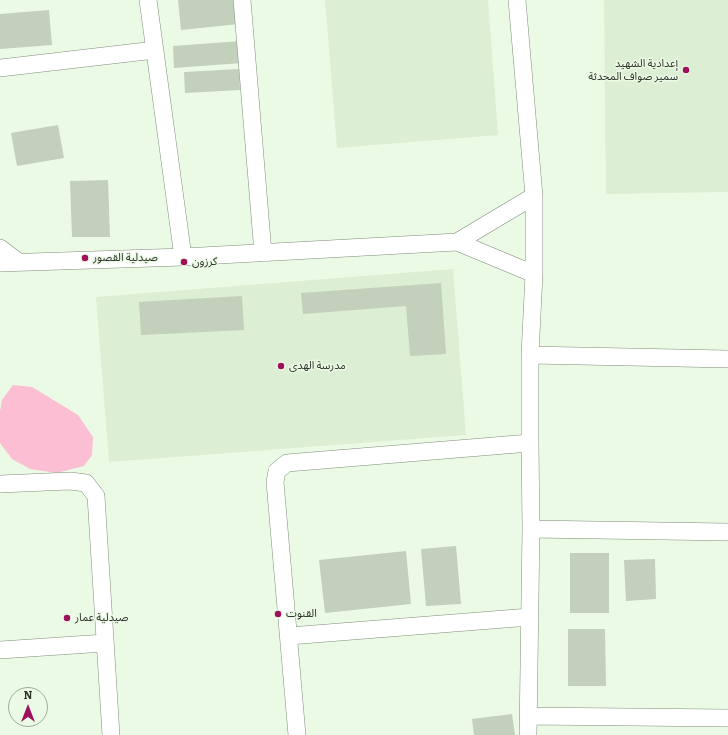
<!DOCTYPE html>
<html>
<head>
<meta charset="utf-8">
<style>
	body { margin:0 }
	#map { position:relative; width:728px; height:735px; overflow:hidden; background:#ebfae5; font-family:Bitter,serif }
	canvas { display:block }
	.north { position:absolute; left:8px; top:687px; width:40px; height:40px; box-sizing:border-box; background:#ebfae5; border:1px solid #9fab9b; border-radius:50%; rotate:0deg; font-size:11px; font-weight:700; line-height:16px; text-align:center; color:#2e342c }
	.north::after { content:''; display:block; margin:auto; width:14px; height:18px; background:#9f105a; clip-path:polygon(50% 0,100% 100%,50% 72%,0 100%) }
</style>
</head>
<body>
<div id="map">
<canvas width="728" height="735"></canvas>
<div class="north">N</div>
</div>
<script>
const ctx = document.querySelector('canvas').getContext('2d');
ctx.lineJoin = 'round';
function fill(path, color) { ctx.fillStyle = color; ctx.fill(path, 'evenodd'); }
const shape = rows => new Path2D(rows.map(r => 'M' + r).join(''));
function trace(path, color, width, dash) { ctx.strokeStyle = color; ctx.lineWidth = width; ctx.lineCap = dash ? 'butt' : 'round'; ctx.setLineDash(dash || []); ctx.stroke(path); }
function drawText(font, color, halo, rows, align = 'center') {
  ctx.font = font + ' Bitter,"Noto Sans Arabic",serif'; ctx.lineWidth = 3; ctx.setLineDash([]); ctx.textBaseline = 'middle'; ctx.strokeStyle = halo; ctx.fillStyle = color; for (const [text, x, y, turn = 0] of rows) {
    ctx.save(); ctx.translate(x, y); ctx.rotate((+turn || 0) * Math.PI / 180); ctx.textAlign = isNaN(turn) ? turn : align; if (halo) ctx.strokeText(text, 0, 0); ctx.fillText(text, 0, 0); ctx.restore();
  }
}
fill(shape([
	[325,0,488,0,498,135,337,148],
	[604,0,728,0,728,192,606,194],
	[453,269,466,435,109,462,96,297]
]), '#dceed3');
fill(shape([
	[13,385,32,387,78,415,93,437,92,455,84,466,56,473,30,469,12,459,0,443,0,411,2,400]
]), '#fbbed2');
fill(shape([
	[178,0,237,0,239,24,181,30],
	[49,10,52,45,0,49,0,14],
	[241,41,242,63,174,68,173,46],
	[239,69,240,90,185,93,184,72],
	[58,125,64,158,17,166,11,133],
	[108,180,110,237,72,237,70,181],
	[441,283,446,354,410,356,406,306,303,314,301,293],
	[242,296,244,330,141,335,139,302],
	[456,546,461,604,426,606,421,549],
	[406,551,411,604,325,613,319,560],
	[570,553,609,553,609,613,570,613],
	[655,559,656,599,626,601,624,560],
	[568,629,605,629,606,686,568,686],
	[512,714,515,735,474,735,472,719]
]), '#c2d0bc');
const minor = shape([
	[148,0,183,257],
	[242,0,263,253],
	[517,0,534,196,534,274,530,355,530,443,531,529,528,735],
	[0,68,155,50],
	[457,242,534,196],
	[0,248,17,261],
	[0,263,183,257,457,242,534,274],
	[530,355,728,359],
	[0,484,70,481,86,483,96,496,111,735],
	[531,529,728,532],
	[289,636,530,617],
	[0,650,105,643],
	[529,716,728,718],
	[297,735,275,482,277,471,287,463,530,443]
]);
trace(minor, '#7f8c7a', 18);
trace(minor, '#fff', 17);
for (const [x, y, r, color] of [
	[686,70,4,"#9f105a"],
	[85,258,4,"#9f105a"],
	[184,262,4,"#9f105a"],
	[281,366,4,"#9f105a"],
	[278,614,4,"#9f105a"],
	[67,618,4,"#9f105a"]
]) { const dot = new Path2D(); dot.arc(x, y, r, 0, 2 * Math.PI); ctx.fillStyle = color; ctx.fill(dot); trace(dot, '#ebfae5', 1.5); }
drawText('11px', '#2e342c', '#ebfae5', [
	["إعدادية الشهيد",678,64,"right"],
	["سمير صواف المحدثة",678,77,"right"],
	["صيدلية القصور",93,258],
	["كرزون",192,262],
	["مدرسة الهدى",289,366],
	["القنوت",286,614],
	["صيدلية عمار",75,618]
], 'left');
</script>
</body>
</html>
